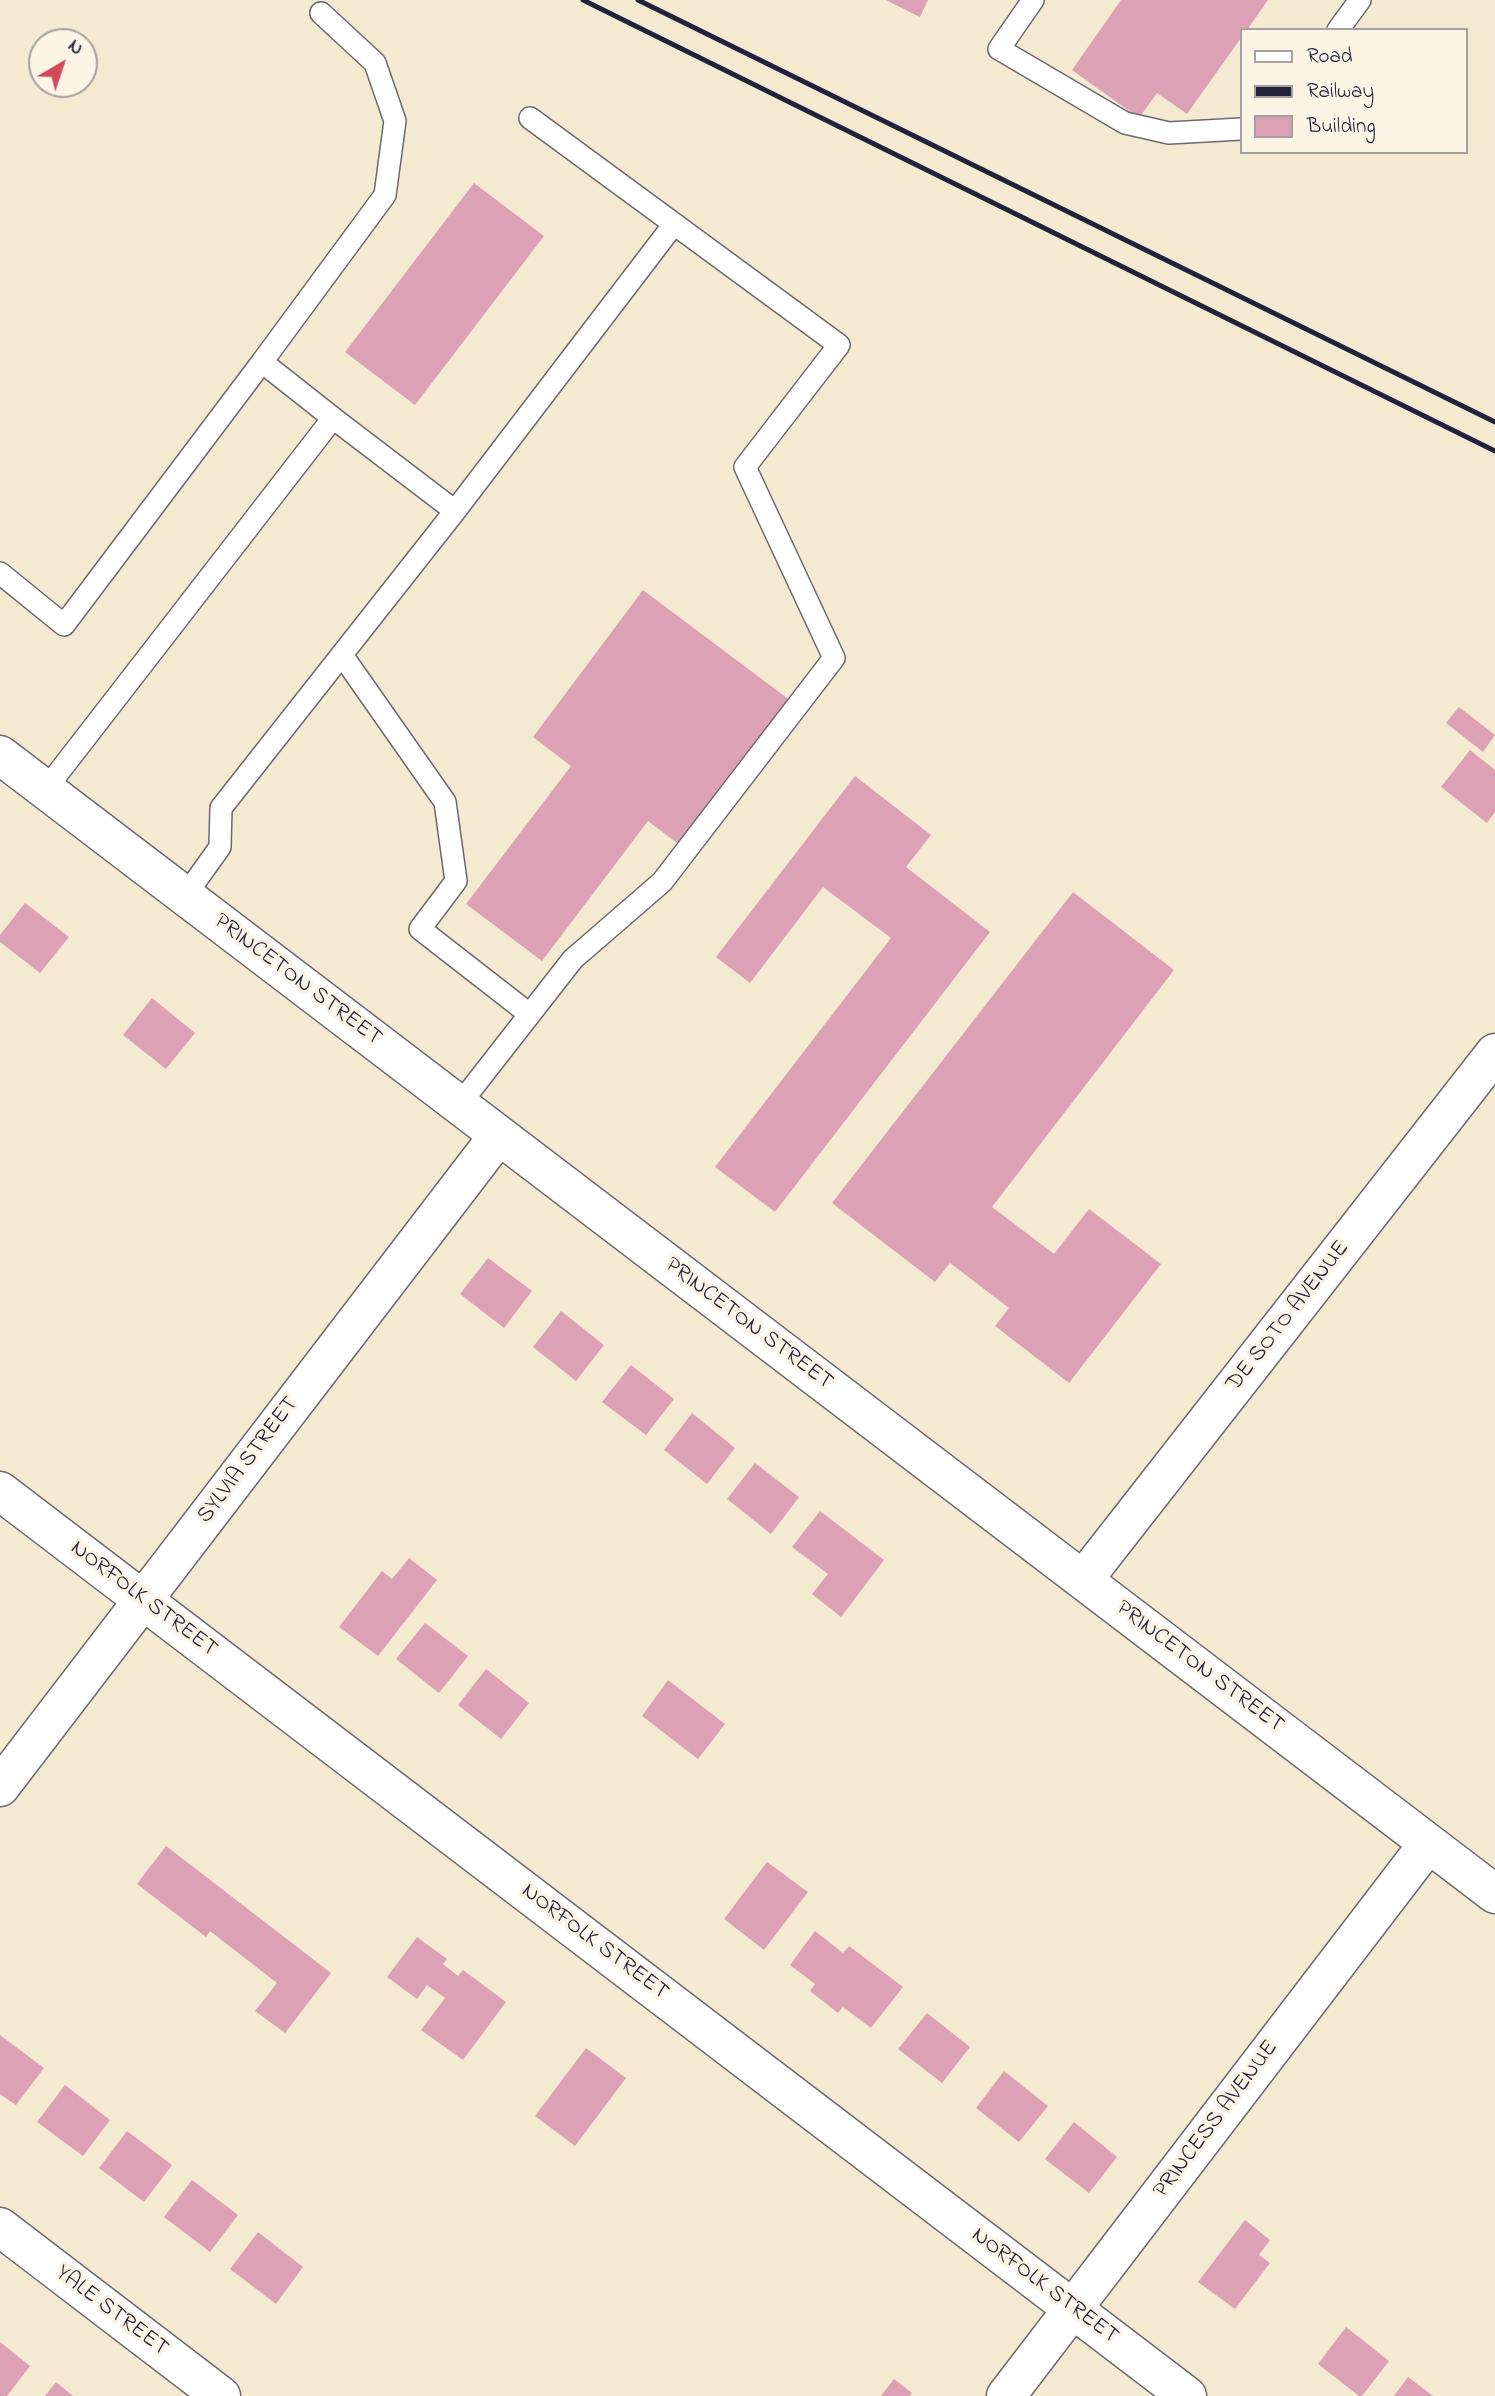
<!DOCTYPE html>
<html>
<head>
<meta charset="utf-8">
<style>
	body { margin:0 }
	#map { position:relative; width:1495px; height:2396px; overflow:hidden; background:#f4ead1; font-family:"Indie Flower",sans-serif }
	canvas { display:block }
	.legend { position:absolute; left:1240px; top:28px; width:228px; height:126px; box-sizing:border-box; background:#fcf5e5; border:2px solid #a5a1a1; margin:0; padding:9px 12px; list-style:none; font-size:21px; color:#22223b }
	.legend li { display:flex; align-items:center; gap:14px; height:35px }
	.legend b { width:35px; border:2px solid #a5a1a1 }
	.north { position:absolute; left:28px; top:28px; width:70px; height:70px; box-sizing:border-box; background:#fcf5e5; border:2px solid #a5a1a1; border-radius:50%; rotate:39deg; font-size:19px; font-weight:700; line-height:28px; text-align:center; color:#22223b }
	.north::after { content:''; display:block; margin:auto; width:24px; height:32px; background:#d1495b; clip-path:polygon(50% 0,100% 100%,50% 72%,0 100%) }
</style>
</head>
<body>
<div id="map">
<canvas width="1495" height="2396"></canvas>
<ul class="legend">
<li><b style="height:9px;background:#fff"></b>Road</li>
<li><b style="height:9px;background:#22223b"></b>Railway</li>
<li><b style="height:19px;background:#dda1b6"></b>Building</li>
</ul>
<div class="north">N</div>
</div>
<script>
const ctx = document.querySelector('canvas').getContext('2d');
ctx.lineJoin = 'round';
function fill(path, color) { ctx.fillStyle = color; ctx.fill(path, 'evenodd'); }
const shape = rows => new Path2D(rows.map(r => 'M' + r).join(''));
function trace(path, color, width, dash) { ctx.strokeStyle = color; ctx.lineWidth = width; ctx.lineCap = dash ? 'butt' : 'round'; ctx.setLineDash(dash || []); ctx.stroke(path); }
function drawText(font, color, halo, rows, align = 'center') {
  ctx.font = font + ' "Indie Flower",sans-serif'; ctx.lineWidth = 7; ctx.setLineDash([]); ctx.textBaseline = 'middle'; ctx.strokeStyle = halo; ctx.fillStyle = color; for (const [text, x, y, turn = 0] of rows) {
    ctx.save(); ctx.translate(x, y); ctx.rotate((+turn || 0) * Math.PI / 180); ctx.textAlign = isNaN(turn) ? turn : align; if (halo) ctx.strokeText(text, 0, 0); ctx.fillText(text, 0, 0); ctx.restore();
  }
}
fill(shape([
	[886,0,928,0,920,17],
	[1121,0,1268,0,1247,30,1241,30,1241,38,1187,114,1157,93,1139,118,1072,70],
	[474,183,544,236,415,405,345,352],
	[643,590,791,701,681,846,648,821,542,961,466,904,571,766,533,737],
	[1459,707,1495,735,1483,752,1446,723],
	[1470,750,1495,770,1495,812,1487,823,1441,787],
	[855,776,931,835,906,867,990,932,775,1212,715,1167,891,938,823,887,750,983,716,957],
	[1073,892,1174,970,992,1207,1054,1254,1089,1209,1161,1264,1069,1383,995,1326,1009,1308,950,1263,935,1282,832,1203],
	[25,903,69,937,40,973,0,942,0,935],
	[152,998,195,1033,166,1069,123,1035],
	[488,1258,532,1291,504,1328,460,1294],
	[561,1311,604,1345,576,1381,533,1347],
	[631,1365,674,1399,646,1435,602,1402],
	[692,1413,735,1448,707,1484,664,1450],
	[755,1463,799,1497,771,1534,727,1499],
	[820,1511,884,1560,841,1617,812,1594,828,1574,792,1547],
	[409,1558,437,1580,378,1656,339,1627,382,1571,392,1579],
	[425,1623,468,1656,439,1693,396,1659],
	[486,1669,529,1703,501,1739,458,1705],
	[668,1680,725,1724,698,1759,642,1716],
	[166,1846,331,1973,285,2033,255,2011,277,1983,210,1931,206,1937,137,1884],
	[767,1862,808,1892,764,1950,724,1919],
	[815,1931,843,1953,849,1946,903,1987,871,2028,843,2007,838,2013,810,1991,815,1984,790,1965],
	[417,1937,447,1959,443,1964,458,1976,463,1970,506,2002,463,2060,421,2030,445,1998,427,1985,417,1999,387,1977],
	[927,2013,970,2047,942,2083,898,2049],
	[0,2035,44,2068,16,2105,0,2094],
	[586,2048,626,2078,575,2146,535,2116],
	[1004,2071,1048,2106,1019,2142,976,2108],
	[65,2085,110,2120,83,2156,37,2122],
	[1074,2122,1117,2157,1089,2193,1045,2159],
	[127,2131,172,2165,144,2202,99,2168],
	[192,2180,238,2215,210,2252,164,2217],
	[1245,2220,1270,2240,1259,2255,1270,2263,1235,2309,1198,2282],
	[258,2232,303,2267,276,2304,230,2269],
	[1346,2327,1389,2361,1362,2396,1359,2396,1318,2364],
	[0,2342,30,2366,7,2396,0,2396],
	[1408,2377,1433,2396,1394,2396],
	[894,2379,912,2393,910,2396,881,2396],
	[56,2382,73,2396,45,2396]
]), '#dda1b6');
const service = shape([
	[1033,0,999,49,1125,123,1169,133,1241,129],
	[321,13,375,63,395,121,385,195,262,362,333,418],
	[1338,30,1360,0],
	[0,573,64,625,262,362],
	[342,655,445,802,456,881,420,929,528,1013],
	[45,790,333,418,455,511],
	[185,896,220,847,221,808,455,511,674,224],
	[459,1105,573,959,662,882,834,658,745,467,839,345,530,118]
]);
const minor = shape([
	[0,755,1495,1894],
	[0,1491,1187,2396],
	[1083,1580,1495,1053],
	[0,1787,499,1135],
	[0,2227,221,2396],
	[1006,2396,1428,1844]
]);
trace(service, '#6c6870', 24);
trace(minor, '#6c6870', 41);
trace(service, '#fff', 21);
trace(minor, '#fff', 38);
trace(shape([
	[583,0,1495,451],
	[638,0,1495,422]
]), '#22223b', 5);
drawText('23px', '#22223b', '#fcf5e5', [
	["PRINCETON STREET",297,981,37],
	["DE SOTO AVENUE",1289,1317,-52],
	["PRINCETON STREET",748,1325,37],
	["SYLVIA STREET",249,1461,-53],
	["NORFOLK STREET",143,1600,37],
	["PRINCETON STREET",1199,1668,37],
	["NORFOLK STREET",594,1943,37],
	["PRINCESS AVENUE",1217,2120,-53],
	["NORFOLK STREET",1044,2287,37],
	["YALE STREET",111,2312,37]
]);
</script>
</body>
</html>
